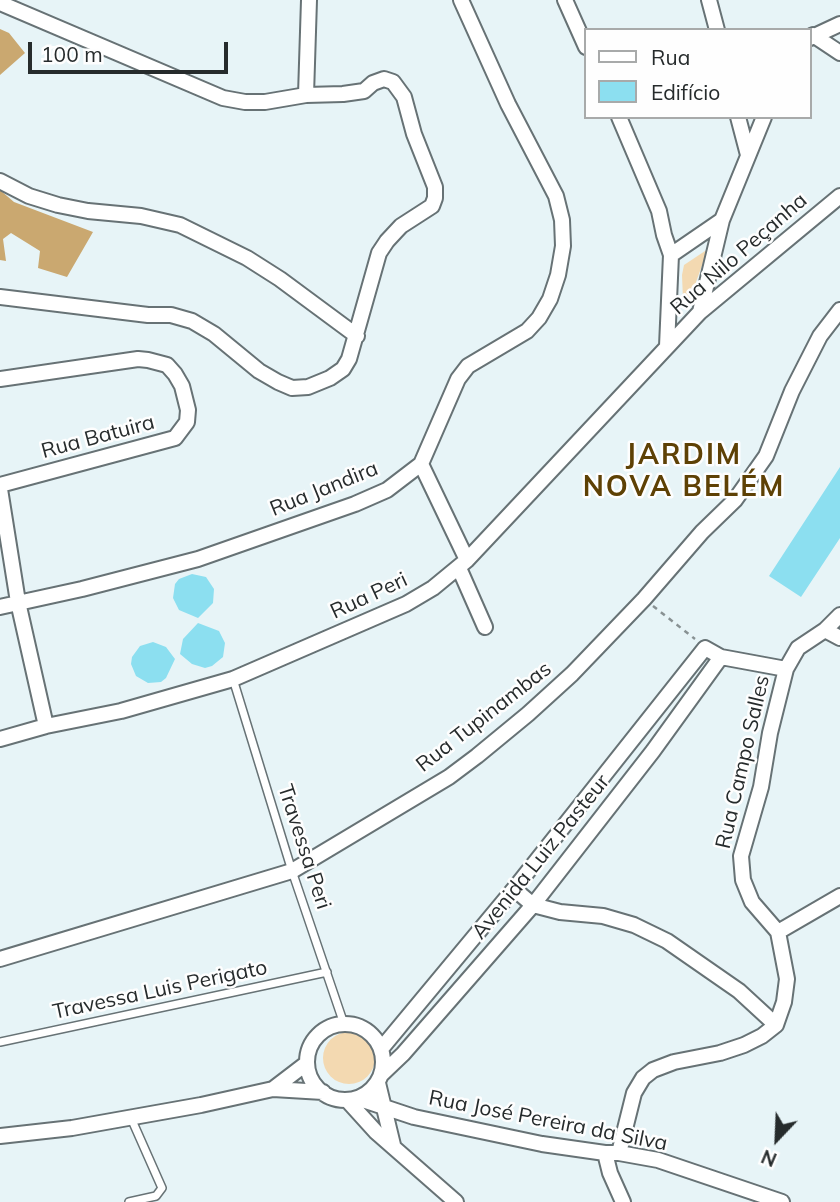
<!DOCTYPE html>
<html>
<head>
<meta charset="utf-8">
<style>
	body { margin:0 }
	#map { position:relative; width:840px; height:1202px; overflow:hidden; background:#e7f4f7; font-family:Mulish,sans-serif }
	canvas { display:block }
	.legend { position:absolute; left:584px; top:28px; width:228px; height:91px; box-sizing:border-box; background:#fefefe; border:2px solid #a8aaaa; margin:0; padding:9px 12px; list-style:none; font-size:21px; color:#262b2c }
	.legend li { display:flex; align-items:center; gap:14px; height:35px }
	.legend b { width:35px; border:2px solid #a8aaaa }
	.north { position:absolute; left:742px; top:1104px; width:70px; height:70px; -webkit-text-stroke:5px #fefefe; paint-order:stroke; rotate:203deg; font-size:19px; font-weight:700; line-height:28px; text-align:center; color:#262b2c }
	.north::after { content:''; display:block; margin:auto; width:24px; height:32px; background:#262b2c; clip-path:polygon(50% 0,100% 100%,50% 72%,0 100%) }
	.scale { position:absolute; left:28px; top:42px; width:200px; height:32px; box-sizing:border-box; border:4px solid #262b2c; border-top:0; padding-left:9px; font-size:21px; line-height:24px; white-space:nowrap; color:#262b2c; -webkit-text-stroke:5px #fefefe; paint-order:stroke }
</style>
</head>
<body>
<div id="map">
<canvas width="840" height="1202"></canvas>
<ul class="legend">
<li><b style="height:9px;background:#fff"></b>Rua</li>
<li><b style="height:19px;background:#8cdff0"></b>Edifício</li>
</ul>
<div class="north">N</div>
<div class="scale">100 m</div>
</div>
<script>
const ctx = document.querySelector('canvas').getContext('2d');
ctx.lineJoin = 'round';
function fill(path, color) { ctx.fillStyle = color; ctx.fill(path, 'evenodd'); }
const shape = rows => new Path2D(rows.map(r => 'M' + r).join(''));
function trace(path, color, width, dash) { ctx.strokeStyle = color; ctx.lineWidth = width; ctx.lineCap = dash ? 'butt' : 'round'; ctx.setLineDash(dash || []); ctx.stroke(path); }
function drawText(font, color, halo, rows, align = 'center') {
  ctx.font = font + ' Mulish,sans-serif'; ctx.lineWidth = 5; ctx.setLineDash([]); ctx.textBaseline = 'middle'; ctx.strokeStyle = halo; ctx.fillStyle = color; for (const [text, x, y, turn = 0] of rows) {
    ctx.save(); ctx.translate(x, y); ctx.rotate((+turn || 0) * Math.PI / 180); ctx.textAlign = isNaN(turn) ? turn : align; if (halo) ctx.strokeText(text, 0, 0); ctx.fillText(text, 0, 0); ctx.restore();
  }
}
fill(shape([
	[708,249,688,304,683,300,682,275,684,265],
	'323 1058a26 26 0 1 1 52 0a26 26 0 1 1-52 0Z'
]), '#f3d9b1');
fill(shape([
	[0,29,9,33,25,53,0,75],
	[0,190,14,202,93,232,67,277,38,268,40,251,11,233,3,239,6,261,0,260]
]), '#caa870');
fill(shape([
	[840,467,840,538,801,597,769,576],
	[192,574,206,577,214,589,213,603,198,618,179,610,173,598,175,584,179,579],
	[198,623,219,631,225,643,223,657,212,666,205,668,192,664,180,654,183,639],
	[153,642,166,647,175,659,166,678,161,682,148,683,136,676,131,664,132,657,140,646]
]), '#8cdff0');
const lane = shape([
	[233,679,292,871,344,1024],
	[0,1042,327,972],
	[129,1202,156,1196,162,1188,131,1118]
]);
const street = shape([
	[565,0,586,47],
	[709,0,717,30],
	[0,3,223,98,245,102,265,102,306,95,343,94,364,91,373,83,384,79,393,82,404,97,414,134,435,187,435,198,432,206,401,226,387,241,379,253,349,359,343,369,330,378,308,387,292,388,278,382,259,371,214,334,192,321,171,315,148,315,0,297],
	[813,35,840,53],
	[810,38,840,24],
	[306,95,309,0],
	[619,117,659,211,664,235,671,255,667,346],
	[738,117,748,155],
	[0,181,29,196,58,205,88,211,141,216,180,225,247,258,280,279,357,336],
	[671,255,722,220],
	[700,312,722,220,764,117],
	[0,379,138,359,148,360,167,365,175,374,182,386,188,410,187,422,175,438,0,485],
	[421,464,467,560],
	[0,489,18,602,46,726],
	[459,568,485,627],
	[0,607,82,589,198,559,355,504,387,490,421,464,458,379,468,366,527,331,539,318,550,299,558,275,563,246,562,220,556,196,508,104,461,0],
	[825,630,840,638],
	[0,739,46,726,121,711,233,679,406,604,433,588,467,560,700,312,840,196],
	[514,889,533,905,560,912,603,916,634,925,667,941,739,991,776,1025],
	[778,932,752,902,743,880,741,856,761,787,770,733,786,669,798,648,825,630,840,615],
	[778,932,840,896],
	[0,959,292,871,449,777,477,756,528,714,572,674,644,599,702,532,735,500,766,456,792,391,820,336,840,310],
	'307 1062a38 38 0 1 1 76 0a38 38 0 1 1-76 0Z',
	[381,1049,514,889,705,648,721,657,786,669],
	[382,1074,403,1054,533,905,653,751,721,657],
	[378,1083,393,1145],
	[273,1089,307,1063],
	[357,1098,414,1117,542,1144,605,1153,619,1153,658,1160,782,1202],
	[347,1100,376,1132,456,1202],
	[0,1136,72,1128,201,1105,273,1089,323,1092],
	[605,1153,610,1173,623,1202],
	[619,1153,634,1093,643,1078,653,1070,674,1062,720,1053,744,1045,762,1036,776,1025,784,1002,787,979,778,932]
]);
trace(lane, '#677275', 10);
trace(street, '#677275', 18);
trace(shape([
	[653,606,695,639]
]), '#889193', 2.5, [5, 5]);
trace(lane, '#fff', 7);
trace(street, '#fff', 14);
drawText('21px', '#262b2c', '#fefefe', [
	["Rua Nilo Peçanha",739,254,-41],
	["Rua Batuira",98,437,-15],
	["Rua Jandira",324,489,-22],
	["Rua Peri",369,596,-25],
	["Rua Tupinambas",484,717,-38],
	["Rua Campo Salles",743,762,-77],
	["Travessa Peri",304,847,72],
	["Avenida Luiz Pasteur",541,857,-51],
	["Travessa Luis Perigato",160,990,-12],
	["Rua José Pereira da Silva",548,1121,11]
]);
ctx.letterSpacing = '2px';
drawText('bold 28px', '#5e4105', '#fefefe', [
	["JARDIM",684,456],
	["NOVA BELÉM",684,488]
]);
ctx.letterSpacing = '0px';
</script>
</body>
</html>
